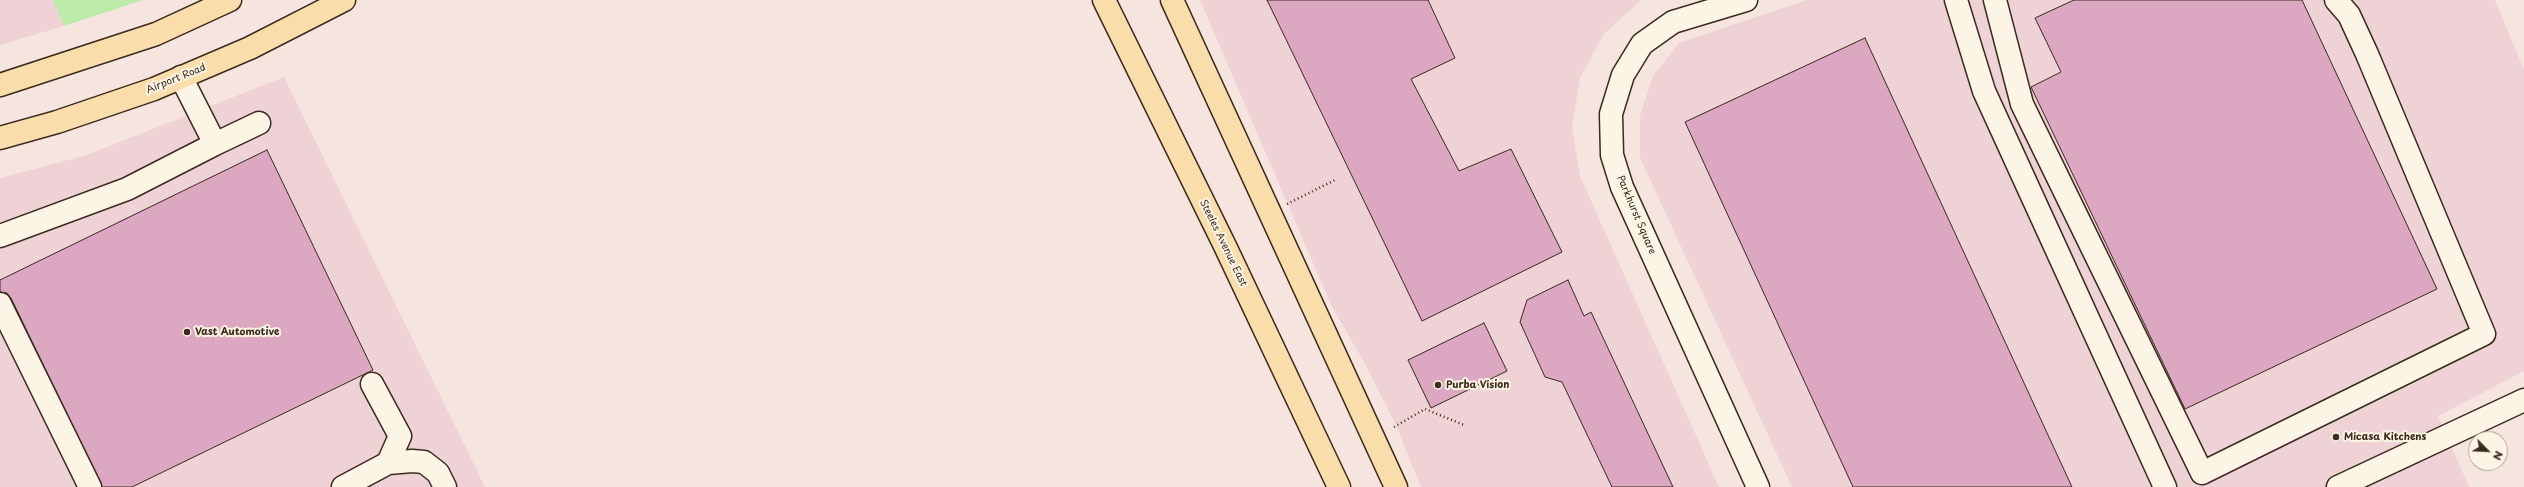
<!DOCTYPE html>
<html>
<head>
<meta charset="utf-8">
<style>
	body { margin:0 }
	#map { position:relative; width:2524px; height:487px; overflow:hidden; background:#f6e5de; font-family:"Playpen Sans",sans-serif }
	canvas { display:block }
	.north { position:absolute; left:2468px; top:431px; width:40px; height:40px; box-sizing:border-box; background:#fcf5e5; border:1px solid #afa495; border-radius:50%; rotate:114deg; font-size:11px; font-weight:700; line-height:16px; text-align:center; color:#3b2a1e }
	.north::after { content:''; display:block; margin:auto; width:14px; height:18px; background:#3b2a1e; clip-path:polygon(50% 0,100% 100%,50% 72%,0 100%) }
</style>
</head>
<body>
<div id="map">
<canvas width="2524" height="487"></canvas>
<div class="north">N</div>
</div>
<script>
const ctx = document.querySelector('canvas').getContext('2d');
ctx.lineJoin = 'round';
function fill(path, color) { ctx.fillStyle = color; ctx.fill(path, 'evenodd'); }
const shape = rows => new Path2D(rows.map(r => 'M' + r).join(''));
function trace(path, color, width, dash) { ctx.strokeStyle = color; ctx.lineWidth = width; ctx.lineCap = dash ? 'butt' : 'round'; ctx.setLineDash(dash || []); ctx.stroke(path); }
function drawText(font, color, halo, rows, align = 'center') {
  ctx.font = font + ' "Playpen Sans",sans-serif'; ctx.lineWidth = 4; ctx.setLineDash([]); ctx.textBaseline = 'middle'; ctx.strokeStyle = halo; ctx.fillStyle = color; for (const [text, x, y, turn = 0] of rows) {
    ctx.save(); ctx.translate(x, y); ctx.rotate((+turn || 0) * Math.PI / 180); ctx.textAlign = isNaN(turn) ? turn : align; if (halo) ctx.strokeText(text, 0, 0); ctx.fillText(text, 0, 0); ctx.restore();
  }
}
fill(shape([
	[0,0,53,0,64,26,0,45],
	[1200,0,1641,0,1604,34,1580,78,1572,127,1580,176,1719,487,1421,487,1395,423,1364,362,1332,307],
	[1807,0,2495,0,2524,70,2524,371,2438,416,2469,487,1792,487,1640,158,1640,116,1653,76,1679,43],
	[284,77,485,487,0,487,0,178,87,155]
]), '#eed2d5');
fill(shape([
	[53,0,143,0,64,26]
]), '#bceaa8');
const building = shape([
	[1267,0,1428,0,1455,58,1411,79,1459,171,1511,149,1562,252,1422,321,1267,0],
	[2074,0,2302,0,2437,289,2185,409,2031,87,2061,72,2035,18,2074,0],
	[1865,38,2072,487,1853,487,1685,122,1865,38],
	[267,150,373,370,132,487,102,487,11,298,7,293,0,292,0,280,267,150],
	[1568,280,1584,316,1591,312,1673,487,1612,487,1562,382,1545,377,1520,322,1527,300,1568,280],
	[1484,323,1507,371,1431,408,1408,360,1484,323]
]);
fill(building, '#dca7c0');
trace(building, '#3b2a1e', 1);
const minor = shape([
	[1746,0,1673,22,1642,44,1623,75,1611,114,1612,155,1622,187,1758,487],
	[1956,0,1984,91,2165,487],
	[1995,0,2022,104,2202,473,2484,334,2367,54,2349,15,2336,0],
	[215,144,259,123],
	[0,236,127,189,215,144,181,77],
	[0,304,90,487],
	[372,384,400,436,388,463],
	[343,487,388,463,412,461,424,462,438,473,445,487],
	[2338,487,2524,400]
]);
const major = shape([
	[1104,0,1225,246,1339,487],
	[1172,0,1396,487],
	[0,85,156,34,230,0],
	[0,138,57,122,154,89,250,48,344,0]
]);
trace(minor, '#3b2a1e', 25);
trace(major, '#3b2a1e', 25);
trace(shape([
	[1287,204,1335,180],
	[1394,427,1425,409,1464,425]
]), '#3b2a1e', 2.5, [1, 3]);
trace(minor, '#fcf5e5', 22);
trace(major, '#f9deab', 22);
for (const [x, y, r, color] of [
	[187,332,4,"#3b2a1e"],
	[1438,385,4,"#3b2a1e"],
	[2336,437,4,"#3b2a1e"]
]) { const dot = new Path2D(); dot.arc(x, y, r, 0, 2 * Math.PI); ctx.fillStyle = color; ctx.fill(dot); trace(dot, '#fcf5e5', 1.5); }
drawText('10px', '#3b2a1e', '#fcf5e5', [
	["Airport Road",176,79,-22],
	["Parkhurst Square",1636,215,67],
	["Steeles Avenue East",1223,243,64]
]);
drawText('bold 10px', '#3b2a1e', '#fcf5e5', [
	["Vast Automotive",195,332],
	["Purba Vision",1446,385],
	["Micasa Kitchens",2344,437]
], 'left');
</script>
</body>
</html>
